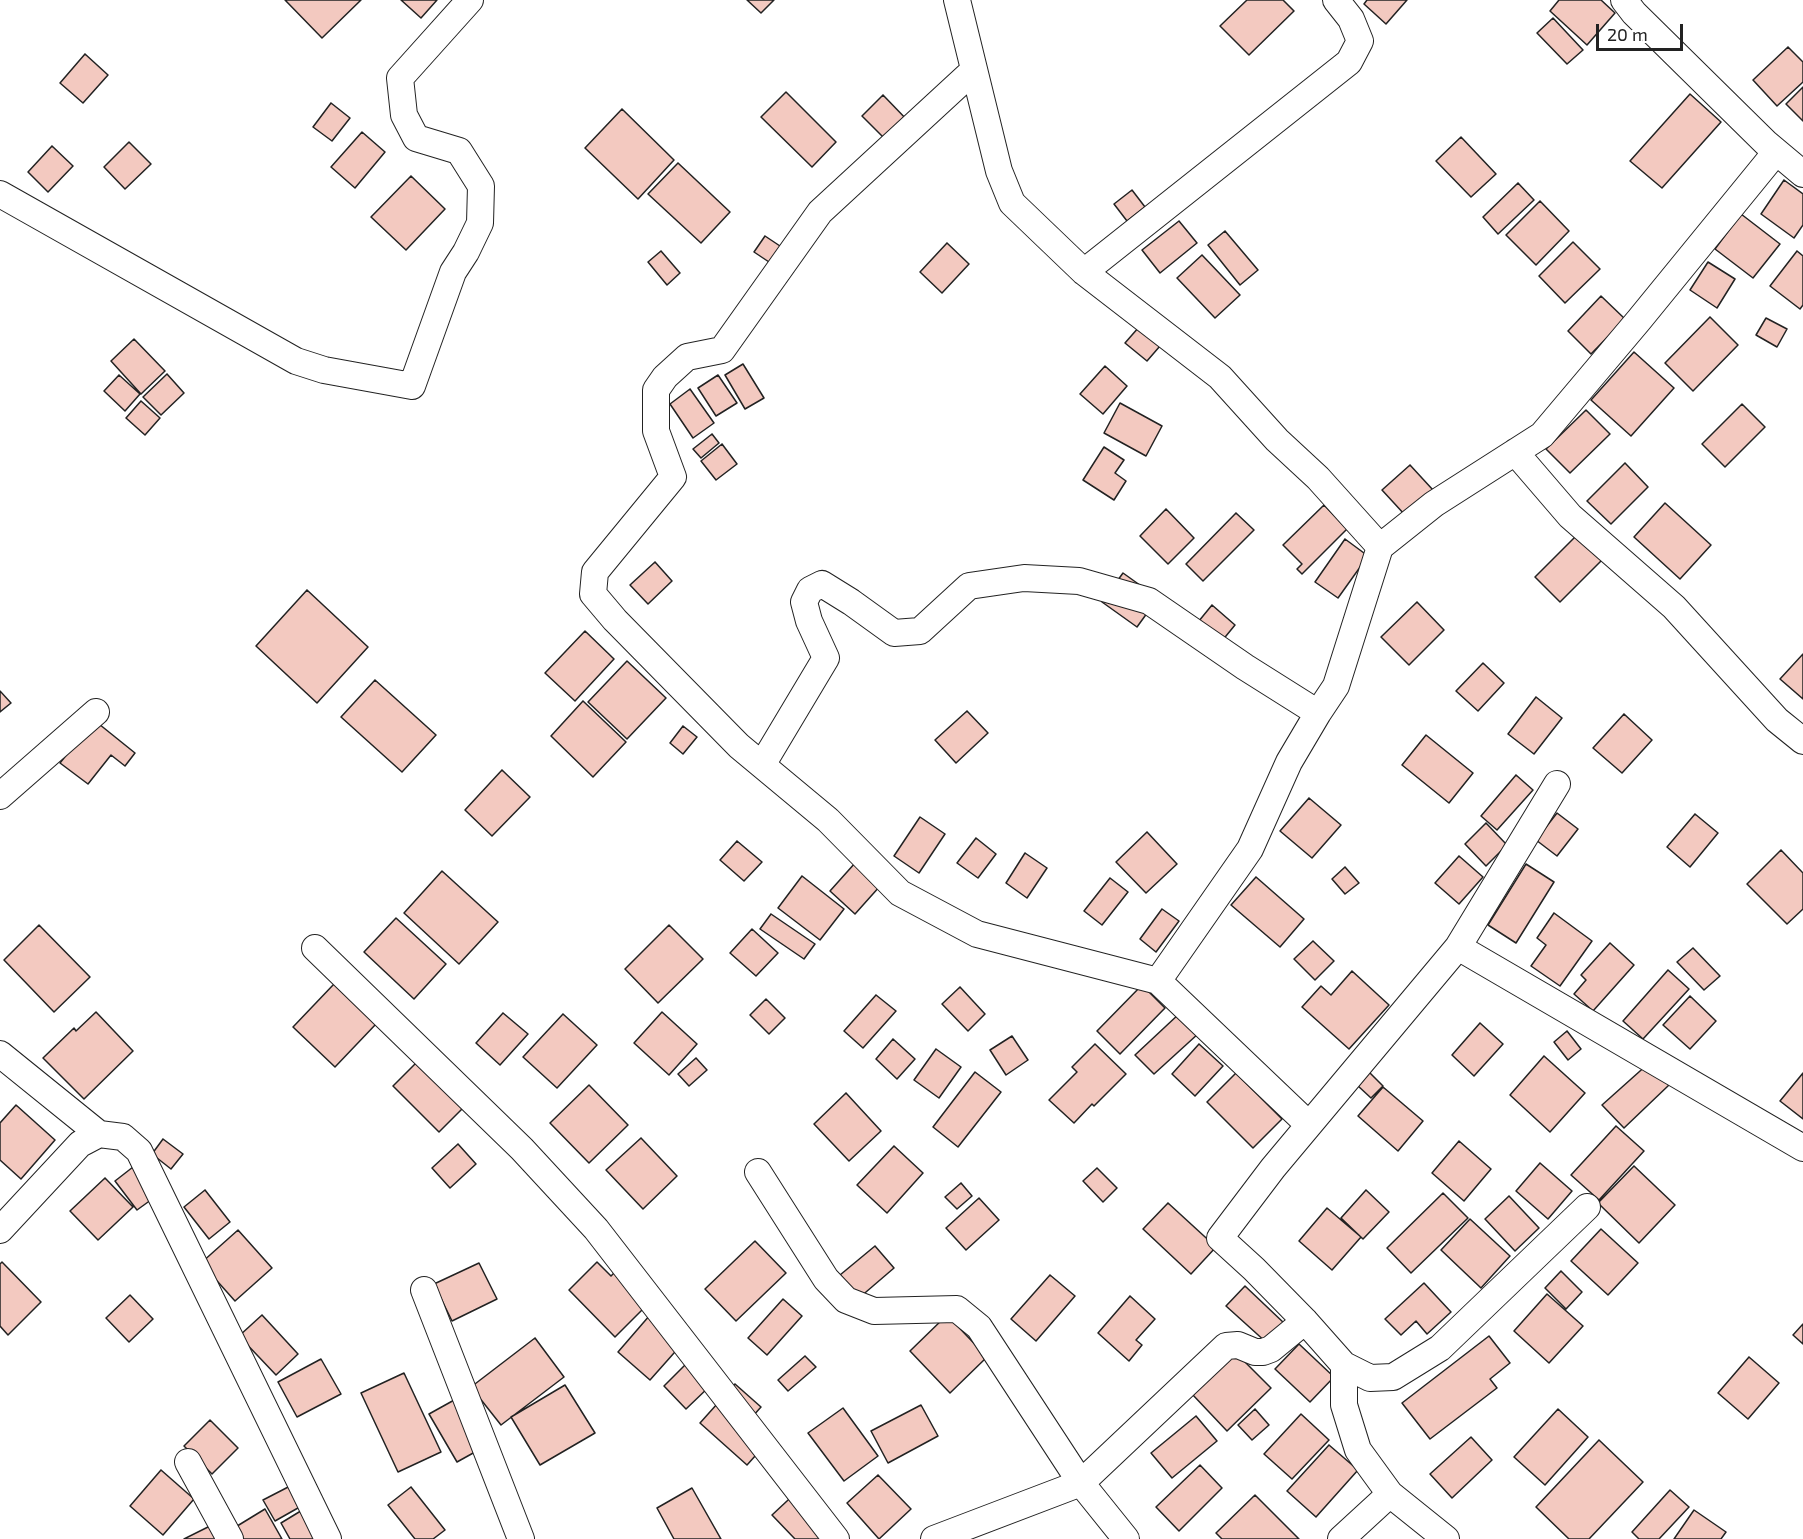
<!DOCTYPE html>
<html>
<head>
<meta charset="utf-8">
<style>
	body { margin:0 }
	#map { position:relative; width:1803px; height:1539px; overflow:hidden; background:#fff; font-family:"Exo 2",sans-serif }
	canvas { display:block }
	.scale { position:absolute; left:1596px; top:24px; width:87px; height:27px; box-sizing:border-box; border:3px solid #222; border-top:0; padding-left:8px; font-size:18px; line-height:21px; white-space:nowrap; color:#222; -webkit-text-stroke:4px #fff; paint-order:stroke }
</style>
</head>
<body>
<div id="map">
<canvas width="1803" height="1539"></canvas>
<div class="scale">20 m</div>
</div>
<script>
const ctx = document.querySelector('canvas').getContext('2d');
ctx.lineJoin = 'round';
function fill(path, color) { ctx.fillStyle = color; ctx.fill(path, 'evenodd'); }
const shape = rows => new Path2D(rows.map(r => 'M' + r).join(''));
function trace(path, color, width, dash) { ctx.strokeStyle = color; ctx.lineWidth = width; ctx.lineCap = dash ? 'butt' : 'round'; ctx.setLineDash(dash || []); ctx.stroke(path); }
const building = shape([
	[285,0,361,0,322,38,285,0],
	[401,0,437,0,421,18,401,0],
	[747,0,774,0,761,13,747,0],
	[1247,0,1283,0,1294,11,1249,55,1220,26,1247,0],
	[1367,0,1407,0,1386,24,1364,4,1367,0],
	[1559,0,1601,0,1615,13,1587,45,1550,11,1559,0],
	[1553,18,1583,50,1567,64,1537,33,1553,18],
	[1788,47,1803,62,1803,82,1777,106,1753,80,1788,47],
	[85,54,108,75,83,103,60,83,85,54],
	[1803,87,1803,121,1786,104,1803,87],
	[786,92,836,142,812,167,761,117,786,92],
	[1690,94,1721,122,1662,188,1630,161,1690,94],
	[883,95,910,123,889,143,862,116,883,95],
	[331,103,350,118,332,141,313,127,331,103],
	[622,109,674,160,638,199,585,148,622,109],
	[362,132,385,152,355,188,331,167,362,132],
	[1461,137,1496,174,1471,197,1436,161,1461,137],
	[129,142,151,164,125,189,104,167,129,142],
	[52,146,73,166,48,192,28,172,52,146],
	[678,163,730,212,701,243,648,194,678,163],
	[411,176,445,209,406,250,371,217,411,176],
	[1784,180,1803,194,1803,225,1794,238,1761,214,1784,180],
	[1518,183,1534,200,1498,234,1483,217,1518,183],
	[1132,190,1145,207,1127,221,1114,204,1132,190],
	[1540,201,1569,231,1536,265,1506,235,1540,201],
	[1741,214,1780,244,1753,278,1715,249,1741,214],
	[1179,221,1197,243,1160,273,1142,250,1179,221],
	[1225,231,1258,270,1240,285,1208,245,1225,231],
	[765,236,792,254,781,270,754,252,765,236],
	[1573,242,1600,269,1565,303,1539,276,1573,242],
	[947,243,969,264,942,293,920,272,947,243],
	[661,251,680,273,667,285,648,262,661,251],
	[1797,251,1803,256,1803,305,1800,309,1770,286,1797,251],
	[1202,255,1240,295,1215,318,1177,278,1202,255],
	[1708,262,1735,279,1717,308,1690,290,1708,262],
	[1601,296,1625,319,1591,354,1568,331,1601,296],
	[1710,317,1738,345,1693,391,1665,363,1710,317],
	[1766,318,1787,329,1777,347,1756,335,1766,318],
	[1139,327,1160,346,1147,361,1125,343,1139,327],
	[134,339,165,371,141,394,111,361,134,339],
	[1634,352,1674,388,1631,436,1591,400,1634,352],
	[743,364,764,398,745,409,725,375,743,364],
	[1105,366,1127,386,1103,414,1080,394,1105,366],
	[167,374,184,393,161,415,143,397,167,374],
	[119,375,140,394,125,411,104,391,119,375],
	[718,375,737,403,716,416,698,388,718,375],
	[690,389,714,423,693,438,670,404,690,389],
	[141,401,160,418,145,435,126,418,141,401],
	[1120,403,1162,426,1146,456,1104,433,1120,403],
	[1742,404,1765,427,1725,467,1702,444,1742,404],
	[1586,410,1610,434,1570,473,1546,449,1586,410],
	[712,434,719,443,701,458,693,449,712,434],
	[722,444,737,464,716,480,701,461,722,444],
	[1104,447,1124,460,1115,473,1126,481,1114,500,1083,480,1104,447],
	[1625,463,1648,487,1611,524,1587,501,1625,463],
	[1410,465,1433,490,1405,515,1382,490,1410,465],
	[1665,503,1711,545,1680,579,1634,537,1665,503],
	[1324,505,1347,529,1302,574,1297,569,1302,564,1283,545,1324,505],
	[1166,509,1194,538,1168,564,1140,536,1166,509],
	[1236,513,1254,530,1203,581,1186,564,1236,513],
	[1577,535,1602,560,1560,602,1535,577,1577,535],
	[1345,539,1368,556,1338,598,1315,582,1345,539],
	[655,562,672,581,648,604,630,585,655,562],
	[1123,573,1158,598,1137,627,1102,602,1123,573],
	[307,590,368,647,317,703,256,646,307,590],
	[1417,602,1444,630,1409,665,1381,637,1417,602],
	[1212,605,1235,625,1217,647,1194,627,1212,605],
	[585,631,614,659,575,701,545,673,585,631],
	[1803,654,1803,699,1780,679,1803,654],
	[627,661,666,698,627,739,588,702,627,661],
	[1483,663,1504,683,1478,711,1456,691,1483,663],
	[375,680,436,735,402,772,341,717,375,680],
	[0,691,11,703,0,712,0,691],
	[1536,697,1562,718,1534,754,1508,734,1536,697],
	[583,701,626,742,593,777,551,736,583,701],
	[967,711,988,733,956,763,935,740,967,711],
	[1624,714,1652,740,1622,773,1593,748,1624,714],
	[94,720,135,753,125,766,111,755,88,784,60,763,94,720],
	[683,726,697,737,683,754,670,743,683,726],
	[1426,735,1473,773,1449,803,1402,765,1426,735],
	[502,770,530,797,492,836,465,810,502,770],
	[1516,775,1533,790,1497,830,1481,816,1516,775],
	[1309,798,1341,825,1312,858,1280,831,1309,798],
	[1557,813,1578,829,1557,856,1536,840,1557,813],
	[1695,814,1718,833,1690,867,1667,847,1695,814],
	[920,817,945,834,919,873,894,856,920,817],
	[1486,823,1507,845,1486,866,1465,844,1486,823],
	[1147,832,1177,864,1146,893,1116,862,1147,832],
	[976,838,996,854,978,878,957,863,976,838],
	[737,841,762,862,744,881,720,860,737,841],
	[1781,850,1803,873,1803,909,1787,924,1747,884,1781,850],
	[864,853,889,876,855,914,830,891,864,853],
	[1025,853,1047,868,1027,898,1006,883,1025,853],
	[1459,856,1483,877,1459,904,1435,883,1459,856],
	[1526,864,1554,882,1516,943,1488,925,1526,864],
	[1345,867,1359,883,1345,894,1332,879,1345,867],
	[442,871,498,922,459,964,404,913,442,871],
	[802,876,844,909,820,940,778,908,802,876],
	[1256,877,1304,919,1280,947,1231,905,1256,877],
	[1110,878,1128,892,1102,925,1084,911,1110,878],
	[1162,909,1179,921,1156,952,1140,939,1162,909],
	[1554,913,1592,941,1560,986,1531,966,1546,945,1537,938,1554,913],
	[771,914,815,944,804,959,760,929,771,914],
	[396,918,446,964,414,999,364,952,396,918],
	[39,925,90,977,54,1012,4,960,39,925],
	[669,925,703,959,658,1003,625,969,669,925],
	[752,929,778,953,756,976,730,953,752,929],
	[1313,941,1334,961,1315,980,1294,959,1313,941],
	[1610,943,1634,965,1593,1011,1574,994,1586,980,1581,975,1610,943],
	[1693,948,1720,976,1704,990,1677,962,1693,948],
	[1668,970,1689,989,1643,1039,1623,1021,1668,970],
	[1352,971,1389,1005,1349,1049,1302,1007,1321,986,1331,995,1352,971],
	[334,984,376,1024,335,1067,293,1027,334,984],
	[1142,985,1165,1008,1120,1054,1097,1031,1142,985],
	[960,987,985,1014,968,1031,942,1004,960,987],
	[876,995,896,1011,863,1048,844,1031,876,995],
	[1690,996,1716,1021,1690,1049,1663,1025,1690,996],
	[766,999,785,1018,769,1034,750,1015,766,999],
	[96,1012,133,1051,84,1099,43,1058,74,1028,76,1031,96,1012],
	[662,1012,697,1044,669,1075,634,1043,662,1012],
	[503,1013,528,1034,500,1065,476,1043,503,1013],
	[1180,1013,1199,1033,1154,1074,1135,1055,1180,1013],
	[563,1014,597,1045,557,1088,523,1057,563,1014],
	[1480,1023,1503,1044,1474,1076,1452,1055,1480,1023],
	[1567,1031,1581,1049,1568,1060,1554,1042,1567,1031],
	[1012,1036,1028,1060,1006,1075,990,1050,1012,1036],
	[893,1039,915,1059,897,1079,876,1059,893,1039],
	[1095,1044,1126,1074,1094,1106,1092,1104,1074,1123,1049,1100,1077,1072,1072,1067,1095,1044],
	[1199,1044,1223,1066,1195,1096,1172,1074,1199,1044],
	[430,1049,476,1095,439,1132,393,1086,430,1049],
	[936,1049,961,1067,939,1098,914,1080,936,1049],
	[1544,1056,1585,1093,1550,1132,1510,1095,1544,1056],
	[696,1058,707,1070,689,1086,678,1074,696,1058],
	[1649,1063,1669,1085,1624,1128,1602,1105,1649,1063],
	[975,1072,1001,1092,958,1147,933,1127,975,1072],
	[1369,1072,1383,1086,1371,1098,1357,1085,1369,1072],
	[1236,1073,1282,1119,1253,1148,1207,1102,1236,1073],
	[1803,1073,1803,1119,1780,1101,1803,1073],
	[589,1085,628,1125,589,1163,550,1123,589,1085],
	[1383,1087,1423,1121,1398,1151,1358,1116,1383,1087],
	[846,1093,881,1131,849,1161,814,1124,846,1093],
	[16,1105,55,1140,21,1179,0,1160,0,1123,16,1105],
	[1616,1126,1644,1151,1599,1200,1571,1175,1616,1126],
	[641,1138,677,1176,643,1209,606,1170,641,1138],
	[163,1139,183,1154,171,1169,152,1154,163,1139],
	[1459,1141,1491,1169,1464,1201,1432,1173,1459,1141],
	[458,1144,476,1164,450,1188,432,1168,458,1144],
	[894,1146,923,1173,887,1213,857,1185,894,1146],
	[1540,1163,1572,1191,1548,1219,1516,1191,1540,1163],
	[1634,1166,1675,1205,1639,1243,1598,1203,1634,1166],
	[133,1167,155,1197,137,1210,115,1181,133,1167],
	[1097,1168,1117,1188,1103,1202,1083,1181,1097,1168],
	[105,1178,133,1207,98,1240,70,1211,105,1178],
	[961,1183,972,1196,957,1209,945,1197,961,1183],
	[205,1190,230,1222,209,1239,184,1207,205,1190],
	[1366,1190,1389,1212,1363,1239,1341,1218,1366,1190],
	[1443,1193,1468,1218,1411,1273,1387,1248,1443,1193],
	[1509,1196,1539,1228,1515,1251,1485,1219,1509,1196],
	[979,1198,999,1220,966,1250,946,1228,979,1198],
	[1168,1203,1216,1247,1191,1274,1143,1229,1168,1203],
	[1327,1208,1361,1237,1332,1270,1299,1241,1327,1208],
	[1470,1219,1510,1256,1481,1288,1441,1250,1470,1219],
	[1601,1229,1638,1263,1608,1295,1571,1261,1601,1229],
	[238,1230,272,1268,235,1301,201,1263,238,1230],
	[755,1241,786,1273,736,1321,705,1289,755,1241],
	[875,1246,894,1268,859,1298,840,1275,875,1246],
	[2,1262,41,1302,8,1335,0,1326,0,1264,2,1262],
	[597,1262,611,1276,624,1263,657,1295,615,1337,569,1290,597,1262],
	[479,1263,497,1299,452,1321,434,1284,479,1263],
	[1561,1271,1582,1292,1566,1309,1545,1288,1561,1271],
	[1050,1275,1075,1296,1036,1341,1011,1319,1050,1275],
	[1424,1283,1451,1312,1427,1334,1416,1321,1401,1335,1385,1319,1424,1283],
	[1245,1286,1285,1324,1267,1343,1226,1306,1245,1286],
	[1547,1294,1583,1326,1549,1363,1514,1331,1547,1294],
	[130,1295,153,1319,129,1342,106,1318,130,1295],
	[1130,1296,1155,1319,1136,1340,1142,1345,1129,1361,1098,1333,1130,1296],
	[783,1299,802,1316,767,1355,748,1338,783,1299],
	[262,1315,298,1354,276,1375,239,1336,262,1315],
	[650,1315,682,1344,650,1380,618,1352,650,1315],
	[947,1315,987,1357,950,1393,910,1351,947,1315],
	[1803,1324,1803,1344,1793,1335,1803,1324],
	[1489,1336,1510,1363,1490,1379,1497,1388,1430,1439,1402,1403,1489,1336],
	[535,1338,564,1377,501,1425,471,1387,535,1338],
	[1299,1344,1334,1377,1310,1402,1275,1369,1299,1344],
	[1235,1352,1271,1388,1227,1431,1192,1394,1235,1352],
	[805,1356,816,1367,788,1391,778,1380,805,1356],
	[1749,1357,1779,1383,1748,1419,1718,1393,1749,1357],
	[321,1359,341,1394,297,1417,278,1382,321,1359],
	[688,1362,711,1385,686,1409,664,1386,688,1362],
	[404,1373,441,1452,398,1472,361,1393,404,1373],
	[735,1384,761,1407,744,1426,765,1445,747,1465,700,1423,735,1384],
	[565,1385,595,1433,540,1465,511,1417,565,1385],
	[456,1399,484,1447,457,1462,429,1414,456,1399],
	[921,1405,938,1436,888,1463,871,1431,921,1405],
	[843,1408,878,1456,844,1481,808,1433,843,1408],
	[1255,1409,1269,1425,1252,1440,1238,1425,1255,1409],
	[1558,1409,1588,1437,1545,1485,1514,1457,1558,1409],
	[1301,1414,1329,1440,1292,1479,1264,1454,1301,1414],
	[1196,1416,1217,1441,1172,1478,1151,1453,1196,1416],
	[210,1420,238,1448,212,1474,184,1446,210,1420],
	[1471,1437,1492,1460,1452,1498,1430,1474,1471,1437],
	[1599,1440,1643,1482,1589,1539,1569,1539,1536,1507,1599,1440],
	[1329,1445,1358,1470,1316,1517,1287,1491,1329,1445],
	[1200,1465,1222,1488,1179,1531,1156,1507,1200,1465],
	[161,1470,194,1499,163,1535,130,1506,161,1470],
	[878,1475,911,1509,879,1539,847,1503,878,1475],
	[294,1484,305,1504,275,1521,263,1500,294,1484],
	[411,1487,445,1530,433,1539,415,1539,388,1505,411,1487],
	[802,1487,843,1539,795,1539,772,1515,802,1487],
	[692,1488,721,1539,674,1539,657,1508,692,1488],
	[1670,1490,1689,1507,1659,1539,1639,1539,1632,1532,1670,1490],
	[1255,1495,1299,1539,1222,1539,1216,1533,1255,1495],
	[265,1509,282,1539,234,1539,229,1531,265,1509],
	[304,1509,322,1539,290,1539,281,1523,304,1509],
	[1694,1510,1726,1532,1721,1539,1674,1539,1694,1510],
	[214,1524,221,1539,184,1539,214,1524]
]);
fill(building, '#f3c9c0');
trace(building, '#222', 1.5);
const street = shape([
	[957,0,999,171,1012,203,1084,272,1220,377,1277,440,1318,478,1380,547,1336,686,1318,713,1289,762,1250,849,1158,981,1309,1125,1273,1168,1220,1238,1254,1269,1305,1321,1344,1365,1344,1405,1358,1450,1390,1494],
	[1624,0,1634,13,1766,143,1803,174],
	[974,70,820,212,722,350,687,357,665,377,656,390,656,431,673,477,595,572,593,594,615,620,739,746,828,820,900,893,977,934,1158,981],
	[0,194,296,361,324,370,412,386,453,272,466,252,480,223,481,186,459,151,416,138,404,115,400,78,470,0],
	[1084,272,1349,62,1360,41,1351,19,1336,0],
	[1515,452,1570,516,1674,607,1777,720,1803,741],
	[1380,547,1434,504,1542,435,1639,320,1776,152],
	[762,765,826,658,809,621,804,602,810,590,822,584,851,602,894,633,920,631,969,586,1024,578,1079,581,1149,601,1245,667,1318,713],
	[0,796,96,712],
	[1458,947,1803,1148],
	[315,948,522,1149,596,1229,836,1539],
	[0,1054,99,1134],
	[1309,1125,1458,947,1557,784],
	[758,1172,826,1279,846,1300,874,1311,957,1309,979,1327,1081,1483,1126,1539],
	[0,1230,80,1144,99,1134,123,1137,139,1151,328,1539],
	[424,1290,521,1539],
	[1344,1365,1370,1378,1393,1377,1440,1348,1587,1207],
	[188,1462,230,1539],
	[934,1539,1081,1483,1226,1346,1238,1345,1255,1352,1263,1352,1271,1349,1305,1321],
	[1341,1539,1390,1494,1446,1539]
]);
trace(street, '#222', 28);
trace(street, '#fff', 26);
</script>
</body>
</html>
